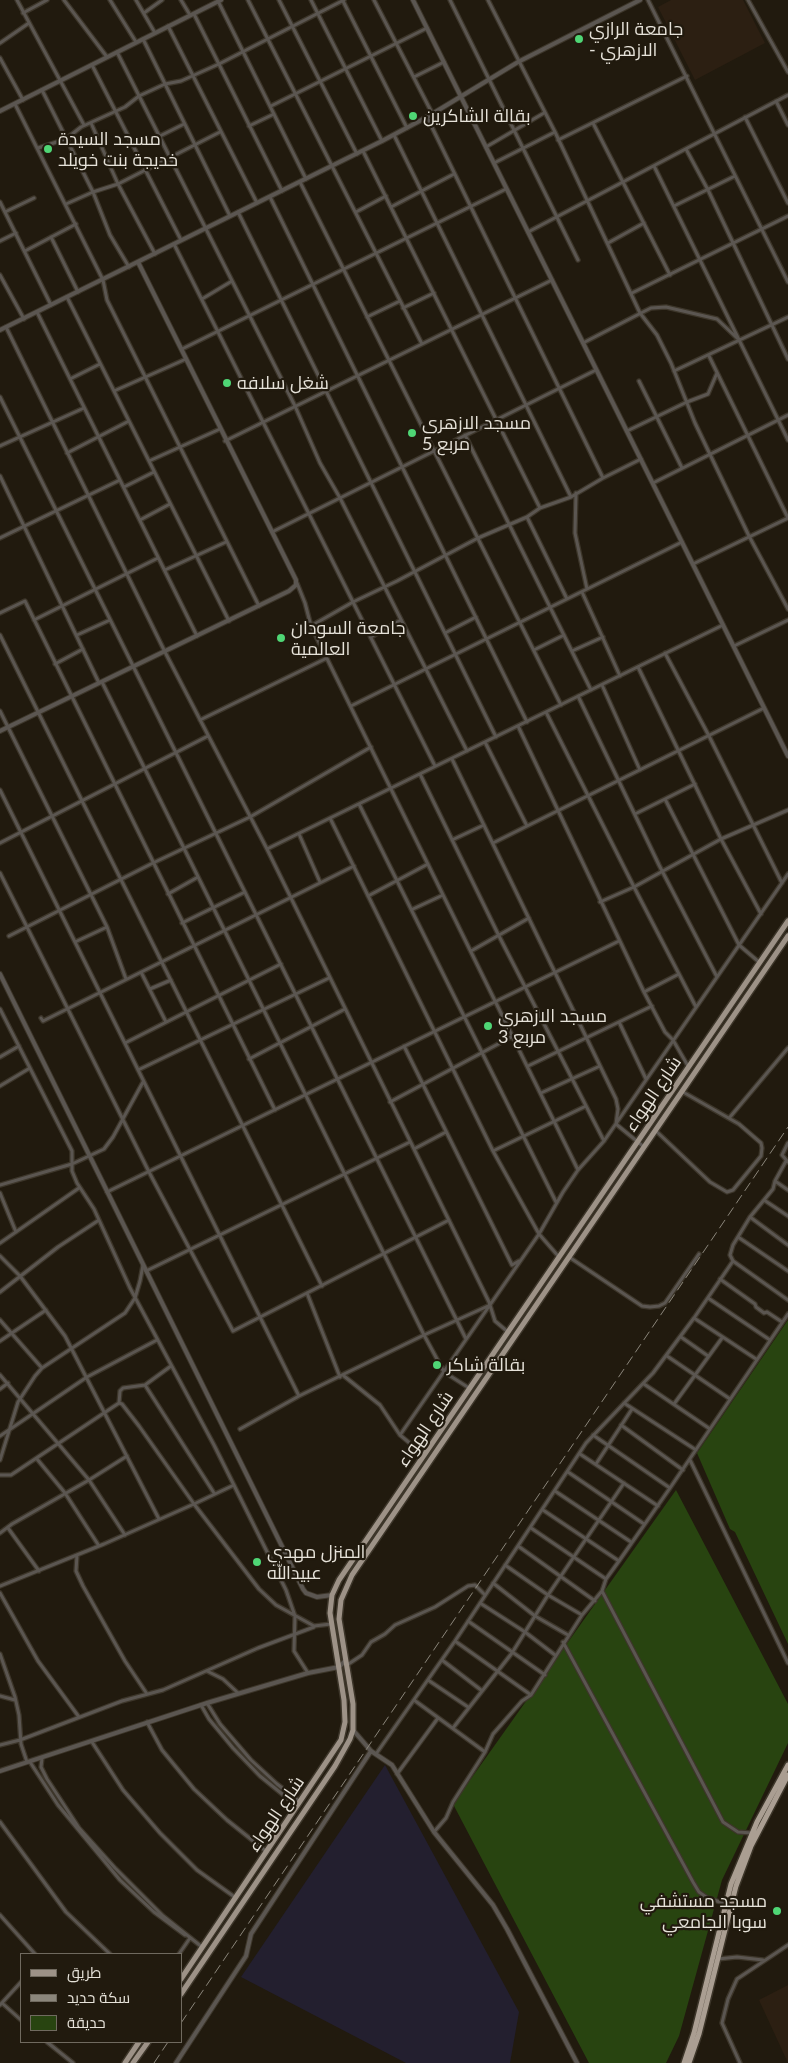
<!DOCTYPE html>
<html>
<head>
<meta charset="utf-8">
<style>
	body { margin:0 }
	#map { position:relative; width:788px; height:2063px; overflow:hidden; background:#211a0e; font-family:Lato,Cairo,sans-serif }
	canvas { display:block }
	.legend { position:absolute; left:20px; top:1953px; width:162px; height:90px; box-sizing:border-box; background:#211a0e; border:1px solid #706a5f; margin:0; padding:6px 9px; list-style:none; font-size:15px; color:#e6e2d9 }
	.legend li { display:flex; align-items:center; gap:10px; height:25px }
	.legend b { width:25px; border:1px solid #706a5f }
</style>
</head>
<body>
<div id="map">
<canvas width="788" height="2063"></canvas>
<ul class="legend">
<li><b style="height:6px;background:#9d9287"></b>طريق</li>
<li><b style="height:6px;background:#8b867b"></b>سكة حديد</li>
<li><b style="height:14px;background:#284410"></b>حديقة</li>
</ul>
</div>
<script>
const ctx = document.querySelector('canvas').getContext('2d');
ctx.lineJoin = 'round';
function fill(path, color) { ctx.fillStyle = color; ctx.fill(path, 'evenodd'); }
const shape = rows => new Path2D(rows.map(r => 'M' + r).join(''));
function trace(path, color, width, dash) { ctx.strokeStyle = color; ctx.lineWidth = width; ctx.lineCap = dash ? 'butt' : 'round'; ctx.setLineDash(dash || []); ctx.stroke(path); }
function drawText(font, color, halo, rows, align = 'center') {
  ctx.font = font + ' Lato,Cairo,sans-serif'; ctx.lineWidth = 4.5; ctx.setLineDash([]); ctx.textBaseline = 'middle'; ctx.strokeStyle = halo; ctx.fillStyle = color; for (const [text, x, y, turn = 0] of rows) {
    ctx.save(); ctx.translate(x, y); ctx.rotate((+turn || 0) * Math.PI / 180); ctx.textAlign = isNaN(turn) ? turn : align; if (halo) ctx.strokeText(text, 0, 0); ctx.fillText(text, 0, 0); ctx.restore();
  }
}
fill(shape([
	[385,1765,519,2012,510,2063,406,2063,241,1977]
]), '#231f2f');
fill(shape([
	[671,0,743,0,765,43,695,80,658,7],
	[788,1985,788,2063,759,2000]
]), '#2c1f12');
fill(shape([
	[788,1320,788,1644,735,1532,730,1529,697,1453],
	[676,1490,788,1704,788,1743,722,1880,679,2036,666,2063,589,2063,453,1804]
]), '#284410');
const minor = shape([
	[17,0,84,125],
	[64,0,107,57],
	[110,0,136,42],
	[136,0,155,33],
	[181,0,190,15],
	[248,0,422,344],
	[279,0,357,154],
	[311,0,382,141],
	[374,0,432,113],
	[450,0,578,260],
	[488,0,555,132,640,313,657,335,671,363,695,423,749,536,788,609],
	[648,0,788,282],
	[748,0,788,72],
	[218,1,306,179],
	[343,1,407,128],
	[23,13,47,0],
	[144,13,162,0],
	[194,14,282,191],
	[168,26,257,203],
	[143,39,230,216],
	[0,43,29,23],
	[117,52,295,406,320,463,340,498,467,751],
	[0,58,23,100],
	[92,65,181,240],
	[414,77,444,62],
	[42,90,93,192,110,235,129,267],
	[776,101,788,125],
	[15,104,103,280,107,300,259,606],
	[271,106,427,28],
	[427,117,603,478],
	[745,117,788,203],
	[91,123,118,184,155,254],
	[593,123,670,275],
	[249,126,274,114],
	[394,135,571,497],
	[160,136,184,124],
	[558,140,687,76],
	[486,147,544,113],
	[38,148,66,139,81,127,125,107,139,96,165,84,181,81,219,64,344,0],
	[686,149,708,190,788,359],
	[363,151,540,508],
	[494,163,555,132],
	[654,166,788,440],
	[300,182,561,705],
	[270,197,527,722],
	[0,202,51,305],
	[66,204,93,192,118,184,220,132],
	[674,206,735,176],
	[391,207,454,174],
	[5,212,34,198],
	[238,212,496,737],
	[356,212,386,196],
	[528,232,788,95],
	[51,237,78,292],
	[0,241,16,233],
	[608,243,644,223],
	[174,244,435,766],
	[25,251,76,224],
	[0,275,24,319],
	[632,293,788,216],
	[67,297,229,621],
	[202,299,232,281],
	[403,308,434,293],
	[37,312,197,636],
	[367,317,400,301],
	[6,327,165,652,267,849,489,1302,495,1321,508,1332],
	[583,343,643,312,651,308,666,307,717,319,737,338],
	[182,349,506,189],
	[709,356,788,518],
	[674,371,788,317],
	[70,379,100,364],
	[639,381,682,468],
	[114,391,186,359],
	[0,397,466,1339],
	[627,431,687,402,708,394,717,373],
	[465,435,591,690],
	[225,441,552,280],
	[0,446,84,408],
	[67,453,129,421],
	[149,461,220,429],
	[0,476,99,683],
	[653,483,788,415],
	[124,487,154,472],
	[576,493,575,533,587,589],
	[527,517,567,599],
	[140,520,170,504],
	[272,532,596,370],
	[0,538,120,480],
	[693,564,788,518],
	[165,570,226,542],
	[297,583,305,603,311,626,578,1170],
	[582,592,620,676],
	[0,613,25,601,275,1110],
	[34,620,158,558],
	[311,626,353,602,397,581,478,538,527,517,540,508,571,497,603,478,641,459],
	[445,633,476,617],
	[0,635,322,1286],
	[77,635,110,620],
	[371,637,401,620],
	[734,646,788,620],
	[534,650,564,635],
	[572,651,603,637],
	[665,653,709,736,782,883],
	[55,664,83,649],
	[638,667,721,839,761,914],
	[102,682,424,1335,444,1372,469,1388],
	[602,685,640,770],
	[578,696,659,865,717,977],
	[351,706,682,542],
	[0,711,107,927,126,979],
	[546,712,634,887,696,1007],
	[200,720,327,658],
	[518,726,644,992,665,1032,673,1040,688,1066],
	[485,742,527,826],
	[452,759,616,1099,618,1109,616,1124,644,1147],
	[420,774,499,936,604,1141],
	[0,790,299,1396],
	[665,799,739,945,759,962],
	[359,804,556,1202],
	[635,814,695,784],
	[330,818,493,1151,539,1234,559,1257],
	[299,834,320,882],
	[452,840,484,825],
	[0,843,208,736],
	[493,843,764,708],
	[267,849,723,625],
	[0,873,149,1172,233,1331,449,1220],
	[168,894,198,877],
	[368,896,428,864],
	[600,902,634,887,721,839,788,810],
	[413,909,443,895],
	[182,923,245,892],
	[9,936,153,863,250,817,371,747],
	[75,942,107,927],
	[471,951,529,918],
	[141,972,166,1022],
	[150,989,171,980],
	[644,992,679,974],
	[0,1009,72,1151,72,1171,77,1183,94,1209,130,1288,214,1445,286,1590,295,1616,294,1651,308,1673],
	[41,1018,43,1021,354,866],
	[619,1022,646,1079],
	[125,1043,281,964],
	[404,1046,512,1265,519,1261],
	[0,1057,19,1046],
	[249,1059,345,1009],
	[528,1066,652,1006],
	[138,1070,329,978],
	[0,1086,30,1068],
	[541,1093,600,1066],
	[390,1102,513,1036],
	[730,1117,788,1048],
	[656,1131,710,1182,727,1192,733,1190,761,1156,762,1148,761,1143,739,1124,683,1092],
	[788,1143,782,1155,788,1162],
	[414,1149,446,1132],
	[493,1151,586,1106],
	[786,1161,775,1181,773,1189,750,1217,733,1245,730,1255,733,1261,788,1300],
	[775,1181,788,1190],
	[0,1185,72,1164,104,1149,113,1137,143,1082],
	[107,1192,619,941],
	[0,1193,16,1232],
	[764,1200,788,1216],
	[750,1217,788,1245],
	[738,1237,788,1271],
	[0,1243,79,1188],
	[0,1256,20,1276,65,1336,159,1519],
	[569,1257,642,1306,650,1307,659,1306,665,1303,699,1254],
	[146,1271,410,1142],
	[720,1279,755,1304,756,1307,764,1313,767,1312,782,1322],
	[0,1292,58,1247,99,1220],
	[307,1293,340,1377],
	[708,1298,770,1340],
	[694,1318,756,1359],
	[0,1320,42,1368],
	[681,1337,708,1356],
	[0,1341,46,1310],
	[667,1356,730,1399],
	[0,1375,89,1480,125,1535],
	[344,1376,380,1405,400,1435,424,1455],
	[644,1384,710,1429],
	[145,1385,214,1493],
	[0,1389,8,1383],
	[119,1403,120,1391,123,1388,145,1385,171,1366],
	[624,1403,696,1450],
	[674,1404,722,1338],
	[621,1425,683,1470],
	[240,1429,299,1396,424,1335,488,1306],
	[400,1435,539,1234,563,1192,578,1170,604,1141,788,874],
	[593,1435,670,1488],
	[0,1436,87,1377,157,1340],
	[580,1454,658,1506],
	[37,1459,65,1493,99,1546],
	[0,1460,18,1402,35,1376,42,1368,125,1313,135,1298,140,1281,143,1265],
	[690,1460,788,1663],
	[596,1464,632,1409],
	[568,1472,644,1524],
	[0,1475,11,1475,119,1403,122,1404,139,1426,194,1504,234,1485],
	[555,1491,631,1542],
	[543,1510,619,1561],
	[8,1528,39,1571],
	[531,1528,606,1579],
	[0,1533,12,1524,89,1480,127,1456],
	[518,1546,595,1601],
	[77,1555,76,1571,83,1586,125,1661,147,1694],
	[505,1565,548,1595,582,1615],
	[493,1583,535,1616,568,1635],
	[0,1586,104,1544,194,1504,259,1589,276,1605,314,1626,331,1624],
	[602,1591,723,1822,738,1832,752,1833],
	[0,1593,38,1661,79,1717],
	[480,1603,525,1632,555,1655],
	[468,1621,545,1675],
	[455,1641,531,1695],
	[563,1642,693,1882,699,1892,706,1897,725,1904],
	[0,1654,15,1697,19,1715,21,1744,27,1762],
	[442,1660,481,1690],
	[347,1665,362,1655,371,1642,385,1634,395,1625,435,1607,468,1586,475,1585,485,1595],
	[207,1671,223,1679,238,1693],
	[428,1680,468,1707],
	[0,1696,15,1700],
	[414,1700,485,1752],
	[207,1703,220,1724,251,1760,277,1784,299,1801],
	[201,1705,209,1719,233,1748,260,1776,297,1806],
	[147,1722,162,1750,194,1789,227,1820,267,1852],
	[453,1728,512,1653,548,1595,624,1483],
	[92,1742,123,1790,160,1833,197,1870,236,1898],
	[0,1745,20,1740,122,1701,163,1690,258,1648,314,1627],
	[376,1754,455,1641,586,1443,653,1373,694,1318,733,1261],
	[42,1758,41,1767,47,1779,79,1828,115,1868,163,1916,202,1947],
	[30,1762,58,1805,120,1880,154,1912,185,1935],
	[397,1774,438,1718],
	[0,1822,66,1912,110,1954],
	[434,1832,446,1818,453,1802,485,1752,493,1734,522,1701,531,1695,582,1615,602,1591,606,1579,619,1561,670,1488,788,1314],
	[0,1915,35,1954],
	[179,1954,190,1938],
	[718,1959,737,1957,763,1960],
	[2,2003,21,2020],
	[0,2005,21,1982],
	[47,2042,73,2063],
	[740,2063,722,2023,728,1999,737,1979,788,1945]
]);
const tertiary = shape([
	[413,0,788,756],
	[0,111,221,0],
	[0,330,382,141,427,117,518,62,640,0],
	[0,731,289,591,296,585,296,580,138,262],
	[0,974,303,1589,306,1593,317,1597,332,1595],
	[353,1730,371,1751,392,1765,434,1832,493,1905,507,1929,577,2063],
	[0,1771,207,1703,308,1673,339,1667,346,1660],
	[176,2063,246,1956,251,1934,371,1751]
]);
const primary = shape([
	[181,1979,341,1740,345,1722,344,1700,330,1613,332,1595,339,1580,788,921],
	[181,1994,335,1766,350,1739,353,1730,353,1704,339,1619,341,1600,352,1575,788,936],
	[125,2063,139,2042],
	[133,2063,148,2042]
]);
const trunk = shape([
	[684,2063,694,2033,731,1884,757,1822,788,1765],
	[689,2063,699,2034,736,1886,751,1846,788,1775]
]);
trace(minor, '#3d362a', 5.5);
trace(tertiary, '#3d362a', 6);
trace(primary, '#3d362a', 8);
trace(trunk, '#3d362a', 8);
trace(minor, '#5b5651', 3);
trace(tertiary, '#5b5651', 4);
trace(primary, '#9d9287', 5);
trace(trunk, '#aa9e92', 5);
trace(shape([
	[181,2023,788,1127],
	[154,2063,168,2042]
]), '#8b867b', 1, [10, 5]);
for (const [x, y, r, color] of [
	[579,39,5,"#4fd675"],
	[413,116,5,"#4fd675"],
	[48,149,5,"#4fd675"],
	[227,383,5,"#4fd675"],
	[412,433,5,"#4fd675"],
	[281,638,5,"#4fd675"],
	[488,1026,5,"#4fd675"],
	[437,1365,5,"#4fd675"],
	[257,1562,5,"#4fd675"],
	[777,1911,5,"#4fd675"]
]) { const dot = new Path2D(); dot.arc(x, y, r, 0, 2 * Math.PI); ctx.fillStyle = color; ctx.fill(dot); trace(dot, '#211a0e', 2); }
drawText('18px', '#e6e2d9', '#211a0e', [
	["جامعة الرازي",589,29],
	["- الازهري",589,50],
	["بقالة الشاكرين",423,116],
	["مسجد السيدة",58,139],
	["خديجة بنت خويلد",58,160],
	["شغل سلافه",237,383],
	["مسجد الازهري",422,423],
	["مربع 5",422,444],
	["جامعة السودان",291,628],
	["العالمية",291,649],
	["مسجد الازهري",498,1016],
	["مربع 3",498,1037],
	["بقالة شاكر",447,1365],
	["المنزل مهدي",267,1552],
	["عبيدالله",267,1573],
	["مسجد مستشفي",767,1901,"right"],
	["سوبا الجامعي",767,1922,"right"]
], 'left');
drawText('18px', '#e6e2d9', '#211a0e', [
	["شارع الهواء",653,1094,-56],
	["شارع الهواء",425,1429,-56],
	["شارع الهواء",276,1814,-56]
]);
</script>
</body>
</html>
